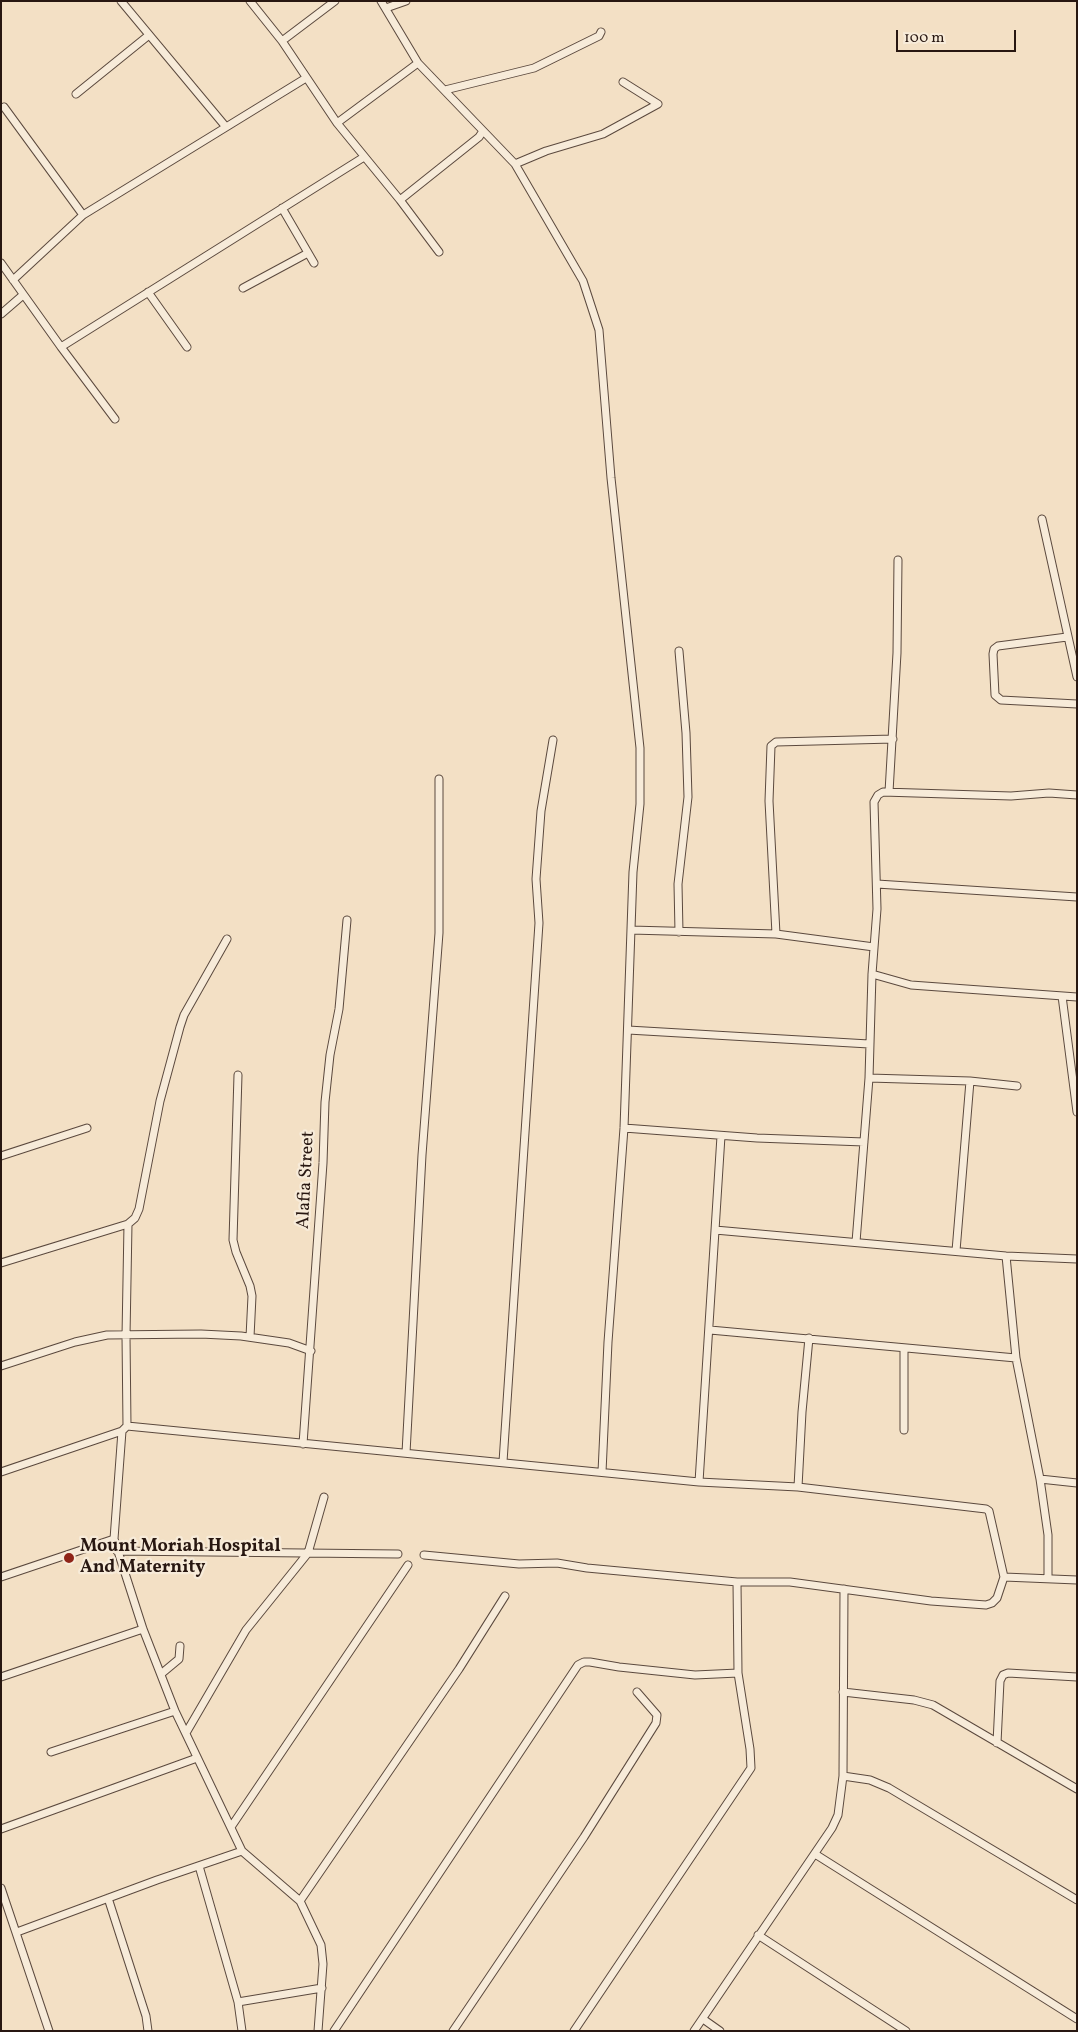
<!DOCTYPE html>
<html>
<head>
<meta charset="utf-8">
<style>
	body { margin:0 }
	#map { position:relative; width:1078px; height:2032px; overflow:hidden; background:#f3e0c5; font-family:Vollkorn,serif }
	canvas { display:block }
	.frame { position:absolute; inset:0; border:2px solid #281711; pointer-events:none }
	.scale { position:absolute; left:896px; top:30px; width:120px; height:22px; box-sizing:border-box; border:2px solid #281711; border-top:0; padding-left:6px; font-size:15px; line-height:18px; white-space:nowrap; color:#281711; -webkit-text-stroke:4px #f7ebd9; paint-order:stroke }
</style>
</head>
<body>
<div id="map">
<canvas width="1078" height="2032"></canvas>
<div class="frame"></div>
<div class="scale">100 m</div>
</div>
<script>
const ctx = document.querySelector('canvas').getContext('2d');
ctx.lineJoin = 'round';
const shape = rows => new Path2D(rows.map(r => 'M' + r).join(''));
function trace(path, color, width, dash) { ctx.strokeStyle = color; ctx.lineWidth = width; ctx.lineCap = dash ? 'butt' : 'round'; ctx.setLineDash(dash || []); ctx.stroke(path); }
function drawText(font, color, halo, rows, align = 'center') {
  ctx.font = font + ' Vollkorn,serif'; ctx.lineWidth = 4.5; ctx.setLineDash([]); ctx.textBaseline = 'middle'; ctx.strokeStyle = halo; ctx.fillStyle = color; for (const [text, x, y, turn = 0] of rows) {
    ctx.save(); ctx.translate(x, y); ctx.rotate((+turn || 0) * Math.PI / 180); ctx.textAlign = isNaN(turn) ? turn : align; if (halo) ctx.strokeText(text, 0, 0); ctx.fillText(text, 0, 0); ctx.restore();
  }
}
const street = shape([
	[121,1,226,127],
	[250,1,282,41,337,123,400,200,479,137,483,131],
	[381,1,418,63,515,164,583,281,599,330,611,478,640,748,640,804,633,872,624,1128,608,1342,602,1472],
	[386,8,406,1],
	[282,41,335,1],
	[445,90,534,68,599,36,601,32],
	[76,94,149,35],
	[4,107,83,215],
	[337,123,418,63],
	[515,164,546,151,603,134,658,104,623,82],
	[400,200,439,252],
	[282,208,314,263],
	[1,263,61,347,364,157],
	[13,280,83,215,306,78],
	[243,288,308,253],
	[148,292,187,347],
	[1,314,23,295],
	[61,347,115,419],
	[1042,519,1077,677],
	[1067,637,998,646,994,649,993,654,995,695,1001,700,1077,704],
	[889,792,897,653,898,560],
	[877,884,1077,897],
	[631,930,776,934,874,947],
	[679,932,678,884,688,797,686,733,679,651],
	[776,934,769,801,771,746,776,742,893,739],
	[872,974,911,985,1077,997],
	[1062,996,1077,1112],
	[628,1030,869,1044],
	[238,1075,233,1240,236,1252,250,1286,252,1296,250,1337],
	[869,1078,970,1081,956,1251],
	[970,1081,1017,1086],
	[624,1128,757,1138,864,1142],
	[1,1156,87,1128],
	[128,1224,126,1336,127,1426,122,1431,114,1539,143,1629,175,1711,242,1851,300,1901,321,1945,323,1964,318,2031],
	[715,1230,1006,1256,1077,1259],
	[856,1242,869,1078,872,974,877,909,874,802,878,795,883,792,1011,796,1049,793,1077,795],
	[1006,1256,1016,1358,1040,1479,1048,1535,1048,1578],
	[1,1263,128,1224,135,1218,139,1209,160,1101,180,1027,184,1015,227,939],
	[710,1330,1016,1358],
	[904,1349,904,1430],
	[1,1366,75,1342,107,1335,201,1334,241,1336,289,1343,311,1351],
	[127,1426,699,1482,798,1487,986,1509,989,1511,1004,1577,997,1598,992,1603,986,1605,931,1601,790,1582,737,1582,587,1568,557,1563,519,1564,424,1555],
	[303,1444,323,1163,325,1102,330,1055,339,1009,347,920],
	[406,1453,422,1155,439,933,439,779],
	[503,1462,539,923,536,879,541,811,553,740],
	[1,1472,122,1431],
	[1040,1479,1077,1483],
	[699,1482,721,1136],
	[798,1487,802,1412,809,1338],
	[117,1551,398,1554],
	[1,1577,114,1539],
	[1004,1577,1077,1580],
	[161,1674,179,1659,180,1646],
	[1,1677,143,1629],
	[843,1692,914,1700,933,1705,1077,1789],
	[186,1733,246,1630,308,1553,324,1497],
	[997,1743,1000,1681,1003,1675,1008,1673,1077,1677],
	[51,1752,175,1711],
	[843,1776,870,1780,889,1788,1077,1900],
	[231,1827,408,1565],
	[1,1829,197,1758],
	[815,1854,1077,2019],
	[199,1866,238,2002,242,2031],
	[1,1888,49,2031],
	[108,1898,146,2016,148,2031],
	[300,1901,459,1669,505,1596],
	[17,1932,157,1880,242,1851],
	[758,1935,906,2031],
	[238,2002,322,1988],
	[703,2019,720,2031],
	[334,2031,578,1665,584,1662,590,1662,619,1667,695,1675,738,1673],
	[453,2031,584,1837,656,1723,657,1715,637,1692],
	[574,2031,751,1768,750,1749,738,1673,737,1582],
	[694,2031,832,1828,838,1815,843,1776,844,1589]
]);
trace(street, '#5b493e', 9);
trace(street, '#f7ebd9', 7);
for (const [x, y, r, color] of [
	[69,1558,6,"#8f2418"]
]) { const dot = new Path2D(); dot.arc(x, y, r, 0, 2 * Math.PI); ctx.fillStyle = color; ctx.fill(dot); trace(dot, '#f7ebd9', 2); }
drawText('18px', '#281711', '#f7ebd9', [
	["Alafia Street",307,1180,-87]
]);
drawText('bold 18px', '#281711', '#f7ebd9', [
	["Mount Moriah Hospital",80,1548],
	["And Maternity",80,1569]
], 'left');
</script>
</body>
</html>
